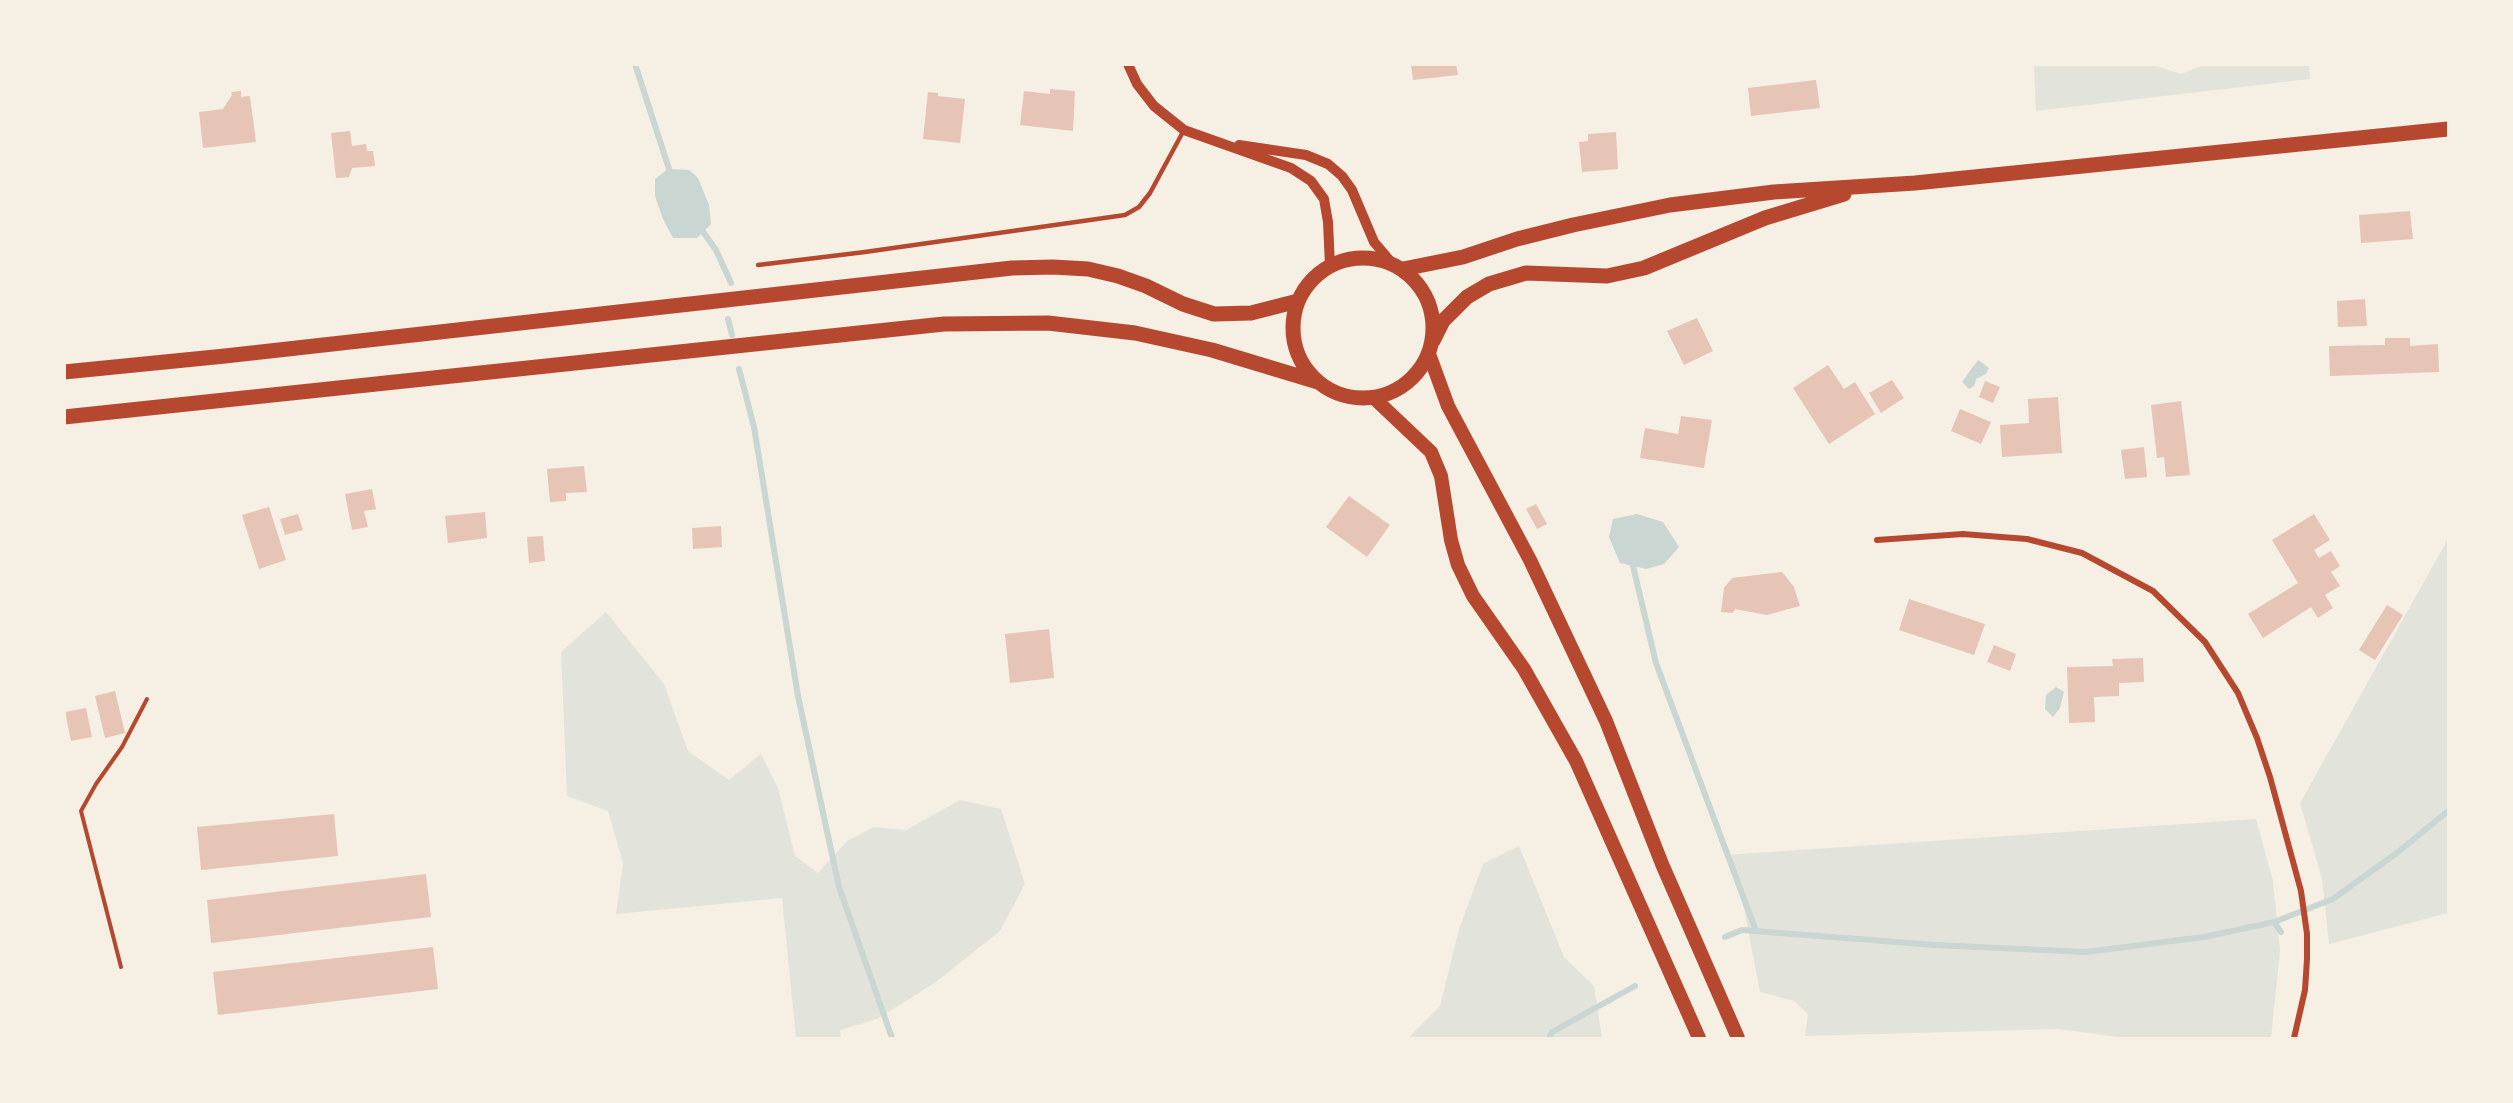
<!DOCTYPE html>
<html>
<head>
<meta charset="utf-8">
<style>
	body { margin:0 }
	#map { position:relative; width:2513px; height:1103px; overflow:hidden; background:#f6efe4; font-family:Inter,sans-serif }
	canvas { display:block }
	.frame { position:absolute; inset:0; border:66px solid #f6efe4; pointer-events:none }
</style>
</head>
<body>
<div id="map">
<canvas width="2513" height="1103"></canvas>
<div class="frame"></div>
</div>
<script>
const ctx = document.querySelector('canvas').getContext('2d');
ctx.lineJoin = 'round';
function fill(path, color) { ctx.fillStyle = color; ctx.fill(path, 'evenodd'); }
const shape = rows => new Path2D(rows.map(r => 'M' + r).join(''));
function trace(path, color, width, dash) { ctx.strokeStyle = color; ctx.lineWidth = width; ctx.lineCap = dash ? 'butt' : 'round'; ctx.setLineDash(dash || []); ctx.stroke(path); }
fill(shape([
	[2034,65,2153,65,2181,74,2203,65,2309,65,2310,79,2036,111],
	[2448,539,2448,913,2329,944,2322,879,2300,803],
	[606,612,664,684,688,751,729,780,761,754,778,788,795,856,818,873,847,841,874,827,906,830,960,800,1001,809,1025,884,1000,931,936,982,877,1019,840,1030,841,1038,796,1038,782,898,616,914,623,863,608,811,567,796,561,652],
	[2256,819,2273,881,2280,951,2271,1038,2126,1038,2058,1029,1805,1036,1808,1014,1794,1001,1760,992,1742,898,1726,855],
	[1519,846,1564,957,1594,986,1602,1038,1408,1038,1440,1006,1459,929,1483,864]
]), '#e2e4dc');
fill(shape([
	[668,169,689,170,698,178,709,205,711,224,697,238,673,238,663,219,655,196,655,179],
	[1978,360,1989,368,1986,374,1976,379,1974,386,1969,389,1962,382],
	[1637,514,1663,522,1679,547,1664,564,1646,569,1620,563,1609,537,1613,519],
	[2056,687,2064,692,2060,708,2053,717,2045,709,2046,695]
]), '#c9d6d2');
trace(shape([
	[635,64,671,175],
	[699,226,716,250,731,283],
	[728,319,732,335],
	[739,369,754,427,798,696,839,887,892,1038],
	[1633,566,1656,663,1756,931],
	[2274,922,2281,932],
	[1725,937,1742,930,1935,945,2086,952,2204,937,2274,922,2333,899,2398,852,2448,811],
	[1549,1038,1552,1032,1635,986]
]), '#c9d6d2', 6);
fill(shape([
	[1411,64,1456,64,1458,75,1413,80],
	[1816,80,1820,108,1751,116,1748,88],
	[1050,89,1075,91,1073,131,1020,125,1024,91,1050,94],
	[241,91,241,97,250,96,256,142,203,148,199,112,223,109,232,95,231,92],
	[928,92,938,93,938,96,965,99,960,143,923,139],
	[350,131,352,146,366,144,367,151,373,151,375,166,352,168,349,177,336,178,331,133],
	[1616,132,1618,169,1582,172,1579,142,1588,141,1588,134],
	[2410,211,2413,239,2361,243,2359,215],
	[2365,299,2367,326,2338,327,2337,301],
	[1697,318,1713,351,1684,365,1667,331],
	[2385,338,2410,338,2410,346,2438,344,2439,372,2330,376,2329,346,2385,345],
	[1828,365,1844,389,1855,382,1875,414,1829,444,1793,388],
	[1892,380,1904,398,1881,413,1869,393],
	[1985,381,2000,387,1993,403,1979,397],
	[2058,397,2062,453,2002,457,2000,425,2029,423,2028,399],
	[2181,401,2190,475,2166,477,2164,457,2157,458,2151,405],
	[1960,409,1991,422,1981,444,1951,431],
	[1681,416,1712,420,1704,468,1640,458,1645,428,1678,434],
	[2144,447,2147,477,2125,479,2121,450],
	[584,466,587,492,566,493,566,501,550,502,547,469],
	[372,489,376,509,364,511,368,527,352,530,345,494],
	[1349,496,1390,525,1367,557,1326,527],
	[1536,504,1547,524,1537,529,1526,509],
	[269,507,286,560,259,569,242,515],
	[485,512,487,538,448,543,445,516],
	[298,514,303,530,285,535,280,519],
	[2314,514,2330,540,2314,550,2319,558,2331,551,2340,566,2331,572,2340,586,2325,595,2333,608,2318,618,2311,607,2263,638,2248,614,2298,583,2272,540],
	[721,526,722,547,693,549,692,528],
	[543,536,545,561,529,563,527,537],
	[1782,572,1794,587,1800,606,1767,615,1735,609,1733,613,1721,612,1724,588,1732,578],
	[1909,599,1985,624,1974,655,1899,630],
	[2387,605,2403,615,2375,660,2359,650],
	[1049,629,1054,678,1010,683,1005,634],
	[1994,645,2016,654,2010,671,1987,662],
	[2143,658,2144,682,2119,683,2119,696,2094,697,2095,722,2069,723,2067,667,2113,666,2112,659],
	[115,691,125,733,105,738,95,696],
	[86,708,92,737,71,741,65,712],
	[334,814,338,856,201,870,197,827],
	[426,874,431,917,211,943,207,900],
	[433,947,438,989,218,1015,213,972]
]), '#e6c5b7');
trace(shape([
	[121,967,81,811,96,784,122,747,147,699]
]), '#b5482f', 4);
trace(shape([
	[758,265,865,252,1125,215,1139,207,1150,193,1184,130]
]), '#b5482f', 4.5);
trace(shape([
	[1877,540,1963,534,2027,539,2082,553,2153,591,2205,642,2238,693,2257,738,2270,777,2301,891,2307,934,2307,959,2305,990,2294,1038]
]), '#b5482f', 6);
trace(shape([
	[1128,64,1137,84,1154,106,1184,130,1291,168,1311,181,1324,199,1328,222,1330,266],
	[1239,145,1306,155,1328,164,1342,176,1352,190,1374,242,1391,262]
]), '#b5482f', 10);
trace(shape([
	[1429,354,1448,406,1530,560,1606,721,1662,864,1738,1038],
	[1374,398,1431,452,1441,476,1451,540,1458,565,1473,596,1524,669,1576,761,1699,1038]
]), '#b5482f', 14);
trace(shape([
	'1293 328a70 70 0 1 1 140 0a70 70 0 1 1-140 0Z',
	[1403,269,1463,257,1517,239,1573,225,1670,205,1774,192,1915,183,2448,129],
	[1433,341,1443,321,1467,297,1489,284,1526,273,1607,276,1644,268,1765,218,1844,194],
	[64,372,225,356,1012,268,1053,267,1088,269,1118,276,1146,286,1183,304,1214,314,1251,313,1298,301],
	[64,417,944,324,1048,323,1135,333,1212,350,1318,382]
]), '#b5482f', 15);
</script>
</body>
</html>
